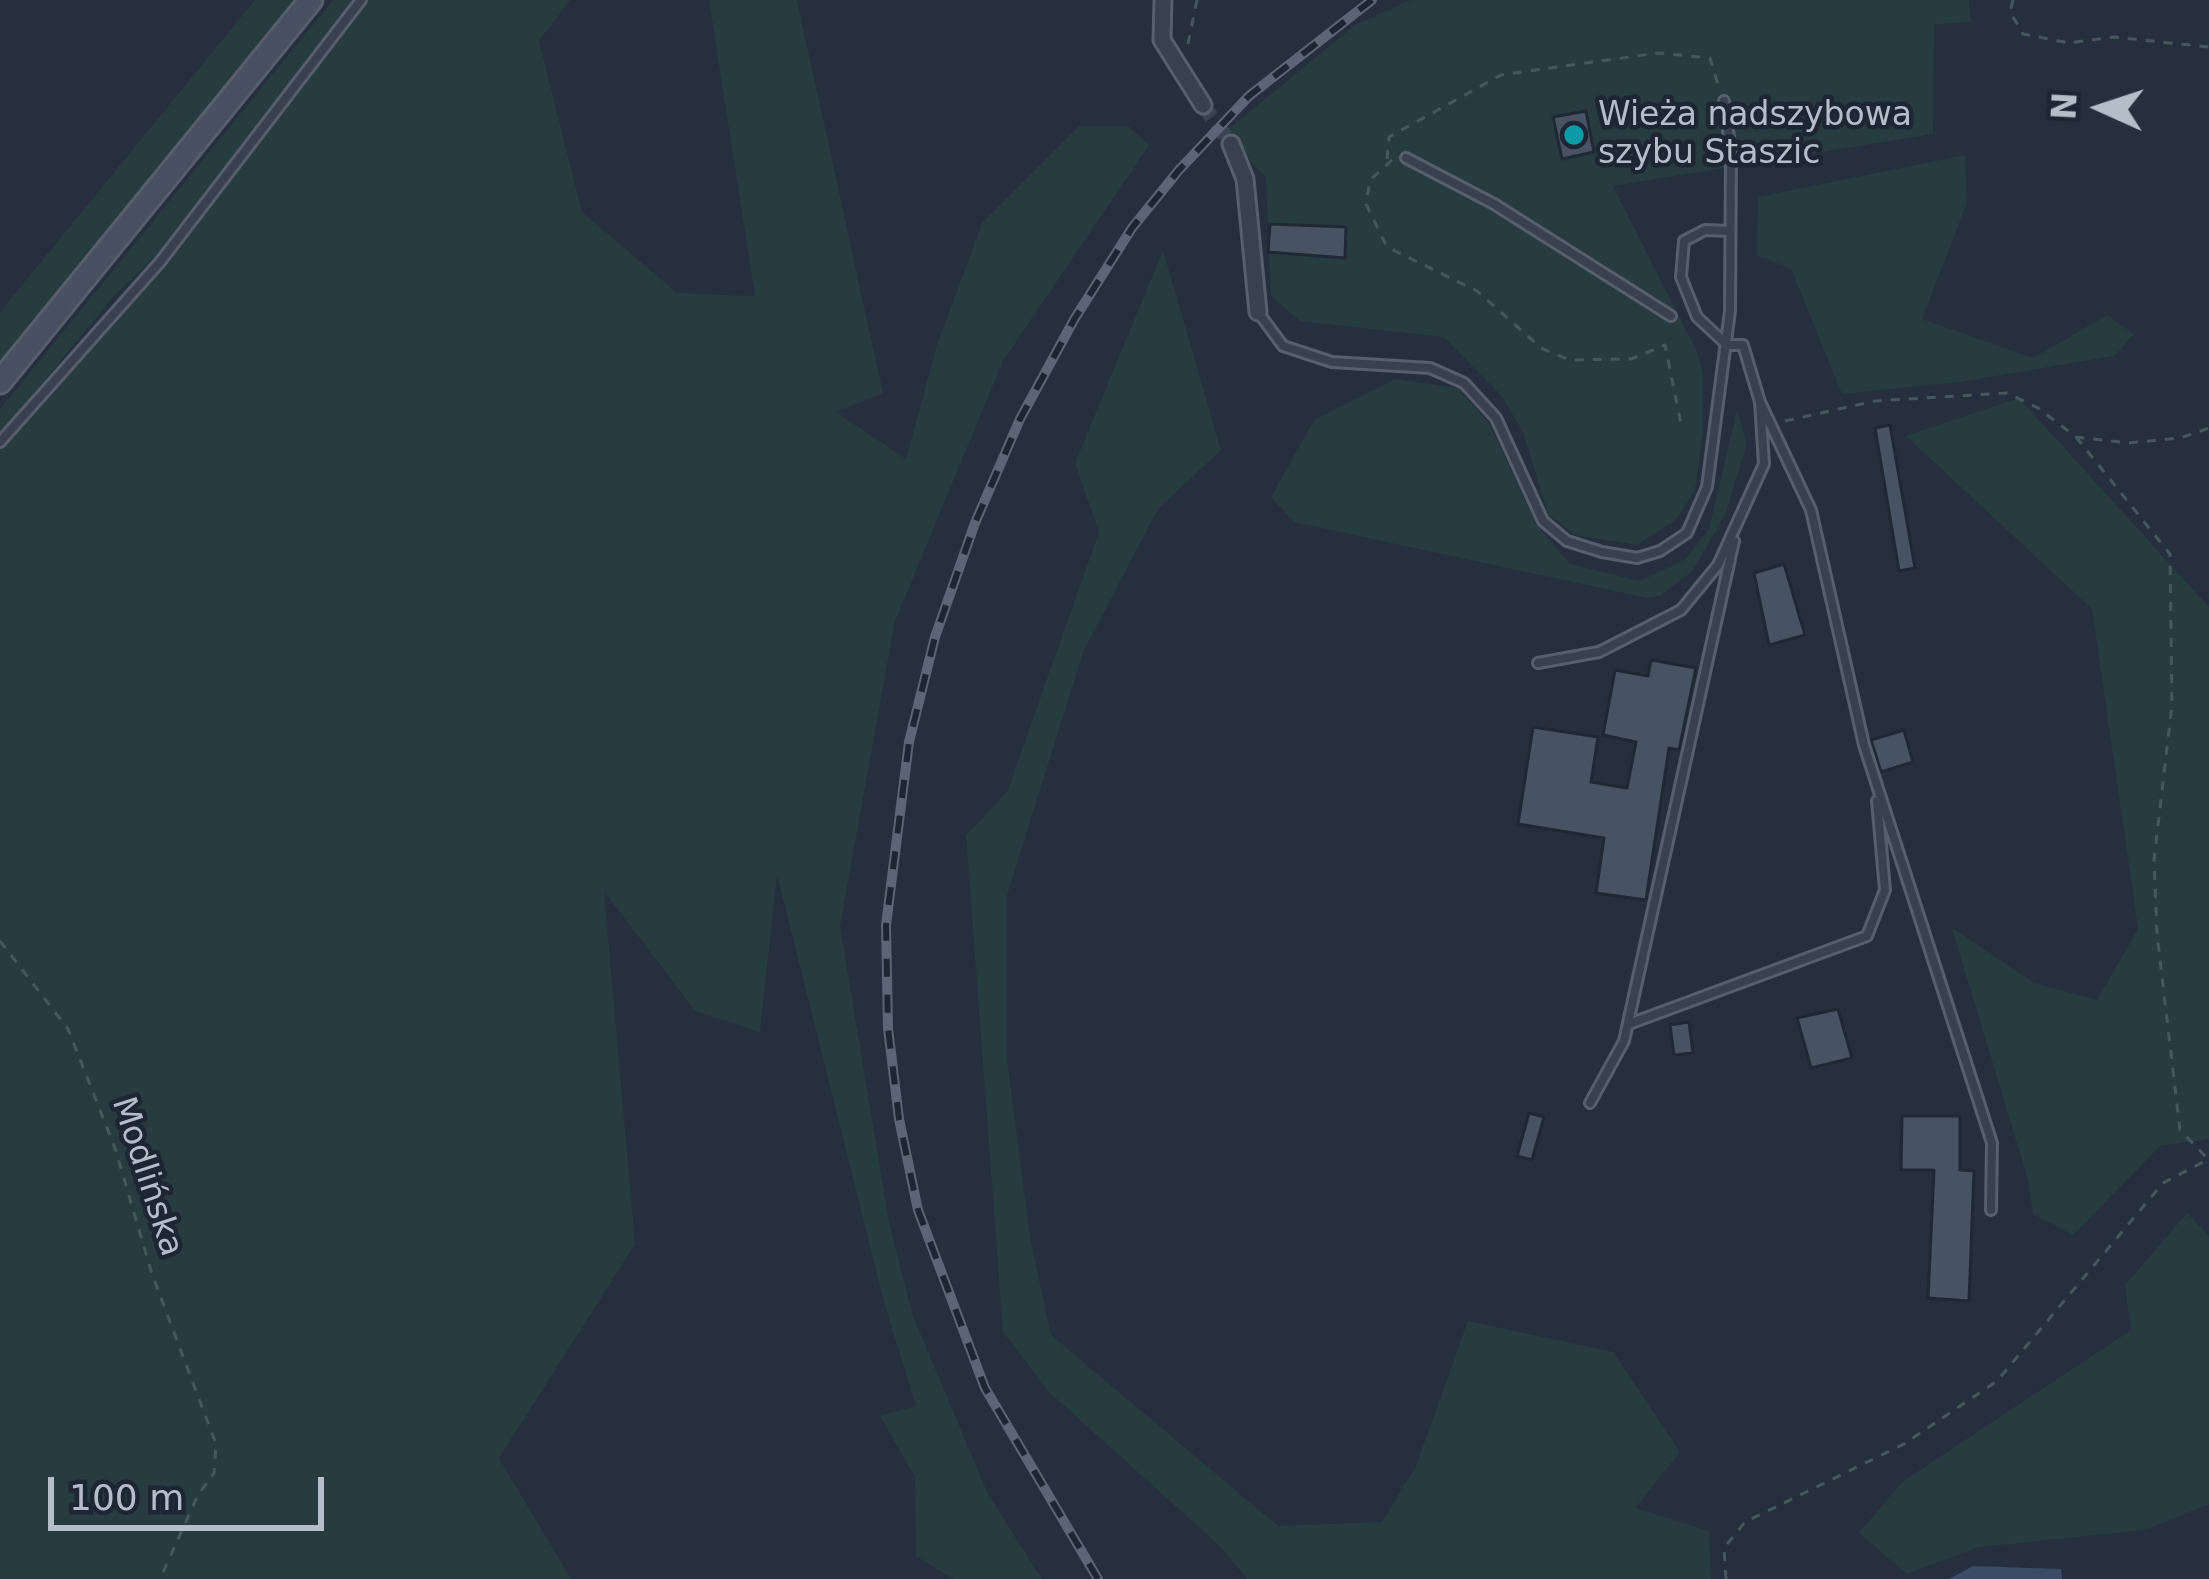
<!DOCTYPE html>
<html>
<head>
<meta charset="utf-8">
<style>
	body { margin:0 }
	#map { position:relative; width:2209px; height:1579px; overflow:hidden; background:#252f3e; font-family:"DejaVu Sans",sans-serif }
	canvas { display:block }
	.north { position:absolute; left:2041px; top:48px; width:120px; height:120px; -webkit-text-stroke:9px #1e2633; paint-order:stroke; rotate:273deg; font-size:33px; font-weight:700; line-height:48px; text-align:center; color:#b5bdc9 }
	.north::after { content:''; display:block; margin:auto; width:42px; height:54px; background:#b5bdc9; clip-path:polygon(50% 0,100% 100%,50% 72%,0 100%) }
	.scale { position:absolute; left:48px; top:1477px; width:276px; height:54px; box-sizing:border-box; border:6px solid #b5bdc9; border-top:0; padding-left:15px; font-size:36px; line-height:42px; white-space:nowrap; color:#b5bdc9; -webkit-text-stroke:9px #1e2633; paint-order:stroke }
</style>
</head>
<body>
<div id="map">
<canvas width="2209" height="1579"></canvas>
<div class="north">N</div>
<div class="scale">100 m</div>
</div>
<script>
const ctx = document.querySelector('canvas').getContext('2d');
ctx.lineJoin = 'round';
function fill(path, color) { ctx.fillStyle = color; ctx.fill(path, 'evenodd'); }
const shape = rows => new Path2D(rows.map(r => 'M' + r).join(''));
function trace(path, color, width, dash) { ctx.strokeStyle = color; ctx.lineWidth = width; ctx.lineCap = dash ? 'butt' : 'round'; ctx.setLineDash(dash || []); ctx.stroke(path); }
function drawText(font, color, halo, rows, align = 'center') {
  ctx.font = font + ' "DejaVu Sans",sans-serif'; ctx.lineWidth = 9; ctx.setLineDash([]); ctx.textBaseline = 'middle'; ctx.strokeStyle = halo; ctx.fillStyle = color; for (const [text, x, y, turn = 0] of rows) {
    ctx.save(); ctx.translate(x, y); ctx.rotate((+turn || 0) * Math.PI / 180); ctx.textAlign = isNaN(turn) ? turn : align; if (halo) ctx.strokeText(text, 0, 0); ctx.fillText(text, 0, 0); ctx.restore();
  }
}
fill(shape([
	[255,0,299,0,0,368,0,312],
	[333,0,358,0,179,234,113,297,0,435,0,409],
	[361,0,570,0,539,41,582,212,677,293,755,296,709,0,797,0,883,393,836,412,906,459,937,345,982,223,1079,126,1128,126,1149,145,1003,361,895,621,840,926,889,1222,913,1316,988,1494,1042,1579,953,1579,916,1556,915,1477,880,1416,916,1406,883,1299,777,874,760,1032,695,1011,604,891,635,1244,499,1458,571,1579,0,1579,0,450,66,364,160,262],
	[1411,0,1969,0,1971,22,1934,24,1933,134,1613,186,1697,352,1703,373,1703,434,1695,489,1677,519,1637,545,1575,535,1548,514,1523,432,1501,395,1444,337,1300,321,1271,296,1266,178,1225,132,1355,25],
	[1965,155,1967,203,1922,319,2033,358,2107,315,2134,334,2114,356,1960,382,1842,394,1791,269,1757,255,1758,197],
	[1163,250,1221,450,1158,509,1084,650,1007,895,1007,1059,1030,1237,1051,1335,1278,1526,1382,1522,1416,1466,1468,1321,1613,1352,1680,1452,1635,1508,1709,1531,1711,1579,1247,1579,1221,1547,1050,1393,1003,1332,966,835,1007,792,1099,532,1075,463],
	[1395,379,1458,388,1489,423,1536,524,1570,564,1640,581,1685,559,1709,529,1737,410,1747,444,1725,515,1692,571,1660,596,1647,598,1294,522,1271,497,1314,420],
	[2019,398,2209,607,2209,1139,2160,1146,2073,1235,2033,1214,2028,1180,1952,928,2034,983,2097,1000,2138,929,2092,609,1906,436],
	[2187,1213,2209,1236,2209,1504,2145,1530,1979,1547,1907,1574,1859,1533,1902,1482,2131,1330,2125,1285]
]), '#273c3f');
fill(shape([
	[1973,1566,2061,1569,2062,1579,1949,1579]
]), '#3c4c66');
const building = shape([
	[1586,111,1594,152,1562,159,1553,117,1586,111],
	[1270,224,1346,227,1345,258,1268,252,1270,224],
	[1890,425,1915,568,1899,571,1875,428,1890,425],
	[1784,564,1805,635,1769,645,1754,573,1784,564],
	[1651,660,1696,668,1679,750,1669,748,1646,900,1596,893,1604,838,1518,824,1533,727,1598,737,1591,782,1627,788,1636,742,1603,735,1615,670,1648,676,1651,660],
	[1904,730,1913,762,1881,772,1871,740,1904,730],
	[1838,1009,1852,1058,1811,1068,1797,1018,1838,1009],
	[1689,1022,1693,1053,1674,1055,1670,1025,1689,1022],
	[1529,1113,1544,1117,1532,1160,1517,1156,1529,1113],
	[1902,1116,1960,1116,1960,1170,1974,1171,1969,1301,1928,1298,1934,1170,1901,1170,1902,1116]
]);
fill(building, '#475262');
trace(building, '#202835', 3);
trace(shape([
	[1203,105,1231,144]
]), '#3b4453', 15, [15, 8]);
const service = shape([
	[1406,158,1494,204,1671,316],
	[1258,312,1283,346,1332,362,1430,368,1464,383,1496,418,1543,521,1567,541,1602,552,1637,558,1660,551,1687,533,1707,487,1730,311,1731,152,1724,101],
	[1760,402,1811,510,1864,745,1992,1143,1991,1210],
	[0,442,160,262,361,0],
	[1538,663,1599,652,1681,610,1718,565,1764,464,1760,402,1743,345,1727,345,1697,317,1681,277,1684,241,1705,230,1729,231],
	[1629,1024,1867,936,1885,890,1877,801],
	[1590,1103,1624,1041,1734,541]
]);
const minor = shape([
	[1163,0,1162,40,1203,105],
	[1231,144,1245,179,1258,312]
]);
const secondary = shape([
	[0,382,311,0]
]);
trace(service, '#575f6c', 14);
trace(minor, '#575f6c', 21);
trace(secondary, '#575f6c', 27);
trace(shape([
	[2013,0,2010,12,2023,34,2069,43,2113,37,2209,47],
	[1188,44,1197,0],
	[1387,159,1389,137,1501,75,1658,53,1710,58,1719,88],
	[1392,160,1370,180,1366,204,1387,247,1477,291,1541,348,1569,360,1631,359,1665,345,1681,424],
	[1785,421,1875,401,2007,393,2038,408,2076,437,2128,443,2180,438,2209,428],
	[2076,437,2170,554,2172,705,2154,860,2157,934,2180,1130,2208,1159],
	[0,941,68,1029,115,1148,152,1274,216,1444,214,1473,198,1495,160,1579],
	[1726,1579,1724,1548,1745,1522,1904,1444,1997,1381,2163,1183,2207,1160]
]), '#45595c', 3, [9, 9]);
trace(service, '#39414e', 8);
trace(minor, '#39414e', 15);
trace(secondary, '#485161', 21);
const rail = shape([
	[1098,1579,985,1388,918,1210,899,1119,888,1028,886,925,909,742,935,637,975,523,1020,419,1075,318,1132,228,1179,170,1249,96,1372,0]
]);
trace(rail, '#5c6575', 10);
trace(rail, '#1e2633', 6, [18]);
for (const [x, y, r, color] of [
	[1574,135,12,"#0f9aa8"]
]) { const dot = new Path2D(); dot.arc(x, y, r, 0, 2 * Math.PI); ctx.fillStyle = color; ctx.fill(dot); trace(dot, '#1e2633', 4.5); }
drawText('33px', '#b5bdc9', '#1e2633', [
	["Wieża nadszybowa",1598,116],
	["szybu Staszic",1598,154]
], 'left');
drawText('33px', '#b5bdc9', '#1e2633', [
	["Modlińska",146,1177,72]
]);
</script>
</body>
</html>
